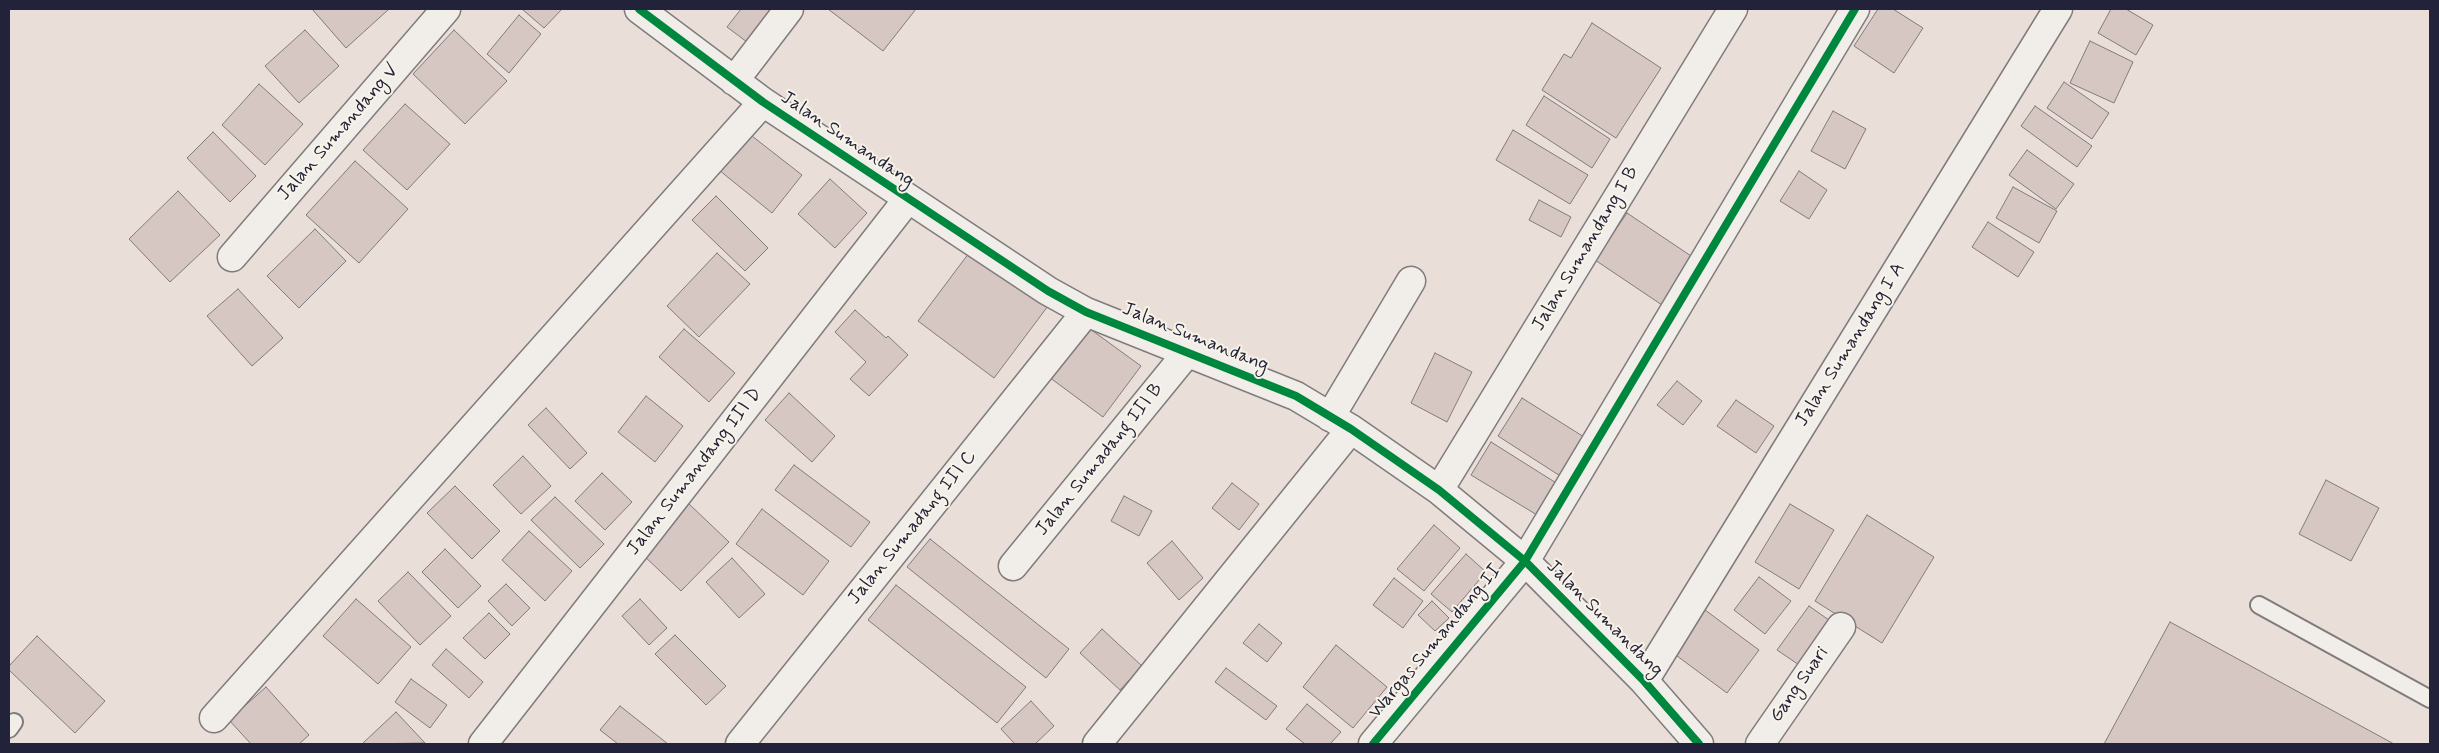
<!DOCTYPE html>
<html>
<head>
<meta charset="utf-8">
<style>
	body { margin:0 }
	#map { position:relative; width:2439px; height:753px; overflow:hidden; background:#e9ded8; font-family:Mynerve,sans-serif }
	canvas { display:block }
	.frame { position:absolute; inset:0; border:10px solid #22223b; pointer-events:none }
</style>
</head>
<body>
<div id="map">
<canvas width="2439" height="753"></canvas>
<div class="frame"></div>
</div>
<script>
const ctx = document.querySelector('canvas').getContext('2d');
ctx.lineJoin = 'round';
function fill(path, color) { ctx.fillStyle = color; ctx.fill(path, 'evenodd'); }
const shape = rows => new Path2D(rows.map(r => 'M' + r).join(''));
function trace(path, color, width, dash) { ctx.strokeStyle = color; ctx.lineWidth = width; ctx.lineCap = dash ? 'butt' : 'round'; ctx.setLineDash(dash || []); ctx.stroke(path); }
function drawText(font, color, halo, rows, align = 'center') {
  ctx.font = font + ' Mynerve,sans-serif'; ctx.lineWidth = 4; ctx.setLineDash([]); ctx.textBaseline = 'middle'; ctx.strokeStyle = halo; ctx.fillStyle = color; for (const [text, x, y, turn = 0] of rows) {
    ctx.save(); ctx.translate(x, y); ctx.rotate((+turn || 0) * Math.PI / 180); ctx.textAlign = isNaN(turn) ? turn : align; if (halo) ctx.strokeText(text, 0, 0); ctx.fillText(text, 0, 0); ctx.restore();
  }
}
const building = shape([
	[312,9,389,9,346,48,312,9],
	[522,9,562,9,544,28,522,9],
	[741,9,772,9,747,42,727,27,741,9],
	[828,9,916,9,883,51,828,9],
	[1878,9,1893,9,1923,28,1894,73,1854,46,1878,9],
	[2111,9,2126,9,2153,25,2136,55,2098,33,2111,9],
	[519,15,541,34,509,73,487,54,519,15],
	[1592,23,1661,68,1616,138,1542,90,1564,54,1571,58,1592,23],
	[305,30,339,66,299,103,265,66,305,30],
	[454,30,507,81,465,124,413,74,454,30],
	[2090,41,2133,62,2114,103,2070,83,2090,41],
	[2064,82,2109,113,2092,139,2047,108,2064,82],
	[259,84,303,124,265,165,222,125,259,84],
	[1544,96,1610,139,1592,168,1526,125,1544,96],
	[405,104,450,144,407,190,363,150,405,104],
	[2035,106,2092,146,2077,167,2021,126,2035,106],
	[1833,111,1866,129,1845,169,1811,151,1833,111],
	[743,129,802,175,772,213,714,166,743,129],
	[1513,130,1588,175,1570,204,1496,160,1513,130],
	[213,132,256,176,230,202,187,158,213,132],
	[2027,150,2074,184,2056,209,2009,175,2027,150],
	[355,161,408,209,359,263,306,215,355,161],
	[1799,171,1827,190,1809,219,1780,201,1799,171],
	[830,179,867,213,835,248,798,214,830,179],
	[2013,187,2057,211,2039,243,1996,218,2013,187],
	[178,191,220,235,170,282,129,239,178,191],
	[716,196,768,248,745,271,692,220,716,196],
	[1539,200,1571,217,1561,237,1529,220,1539,200],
	[1627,213,1697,260,1665,307,1595,260,1627,213],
	[1988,222,2034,252,2018,277,1972,247,1988,222],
	[315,229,346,261,299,308,267,276,315,229],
	[972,249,1048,306,994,378,918,321,972,249],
	[717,253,750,284,699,337,667,306,717,253],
	[238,289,283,338,252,366,207,316,238,289],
	[855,310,886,338,888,336,908,355,869,396,850,379,866,362,835,332,855,310],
	[1086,326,1141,366,1103,417,1049,377,1086,326],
	[684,329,735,373,709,402,659,357,684,329],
	[1435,353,1472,372,1447,422,1411,403,1435,353],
	[1677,381,1702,401,1683,425,1657,405,1677,381],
	[789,393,835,436,812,462,765,420,789,393],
	[646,396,683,426,655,462,618,432,646,396],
	[1522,398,1592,442,1568,481,1498,436,1522,398],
	[1736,400,1774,426,1756,453,1717,426,1736,400],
	[546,408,587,453,570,469,528,425,546,408],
	[1491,442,1561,486,1542,518,1471,475,1491,442],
	[523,456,551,486,521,514,493,485,523,456],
	[794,465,870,522,851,547,775,490,794,465],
	[602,473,632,502,605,530,575,501,602,473],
	[2326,480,2379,508,2351,561,2299,534,2326,480],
	[1232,483,1259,504,1239,530,1212,508,1232,483],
	[455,486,500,531,472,559,427,513,455,486],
	[1124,496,1152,511,1139,536,1111,521,1124,496],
	[555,497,604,544,580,568,531,520,555,497],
	[688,503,729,542,681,591,641,553,688,503],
	[1790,504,1834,530,1799,589,1755,562,1790,504],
	[762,509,829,561,803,595,736,544,762,509],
	[1867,515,1934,557,1882,643,1815,601,1867,515],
	[1434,525,1460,548,1424,591,1397,569,1434,525],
	[529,531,572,571,545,601,502,560,529,531],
	[930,539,1069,649,1046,678,907,567,930,539],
	[1172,541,1203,578,1179,600,1147,563,1172,541],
	[445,549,481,586,458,608,422,572,445,549],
	[1466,554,1486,572,1452,612,1431,594,1466,554],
	[732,558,765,594,739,618,706,582,732,558],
	[408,572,451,616,420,645,378,601,408,572],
	[1759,577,1791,601,1765,634,1734,610,1759,577],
	[1394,578,1423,601,1403,628,1373,605,1394,578],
	[506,584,530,608,512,626,488,601,506,584],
	[896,585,1026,687,997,723,868,620,896,585],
	[356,599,411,647,378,684,323,636,356,599],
	[640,599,667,628,649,645,622,616,640,599],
	[1432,601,1449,618,1435,631,1418,615,1432,601],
	[1809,606,1836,625,1805,669,1777,650,1809,606],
	[1701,607,1759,650,1727,693,1669,650,1701,607],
	[489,613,510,634,485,659,463,638,489,613],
	[2170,622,2394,744,2104,744,2170,622],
	[1259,624,1282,643,1267,662,1243,643,1259,624],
	[1102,629,1142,666,1120,690,1080,653,1102,629],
	[675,635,726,686,706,705,655,654,675,635],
	[37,636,105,701,75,733,9,670,9,666,37,636],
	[1336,645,1387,687,1353,728,1303,687,1336,645],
	[446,649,483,682,469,698,432,665,446,649],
	[1226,668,1277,706,1266,720,1215,682,1226,668],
	[411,679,447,705,430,728,395,702,411,679],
	[266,687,309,735,299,744,251,744,229,720,266,687],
	[1031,701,1054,726,1035,744,1015,744,1001,729,1031,701],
	[1307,704,1341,732,1330,744,1305,744,1286,729,1307,704],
	[620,706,668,744,618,744,600,730,620,706],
	[396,712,425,743,362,744,396,712]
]);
fill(building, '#d7c7c2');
trace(building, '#807b7d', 1);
const service = shape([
	[2259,605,2430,699],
	[9,729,14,722]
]);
const minor = shape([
	[639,9,763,102,1048,291,1086,312,1296,396,1351,429,1439,490,1525,561,1644,681,1699,744],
	[734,81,789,9],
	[232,257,446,9],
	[1330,417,1411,281],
	[1439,490,1733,9],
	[1013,566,1187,353],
	[1644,681,2058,9],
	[214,718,763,102],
	[483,744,907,200],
	[740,744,1086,312],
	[1097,744,1351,429],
	[1373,744,1525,561,1855,9],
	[1760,744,1841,627]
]);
trace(service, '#807b7d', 20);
trace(minor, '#807b7d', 31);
trace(service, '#f1eeea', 16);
trace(minor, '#f1eeea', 28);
trace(shape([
	[639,9,763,102,1048,291,1086,312,1296,396,1351,429,1439,490,1525,561,1644,681,1699,744],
	[1373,744,1525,561,1855,9]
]), '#00873e', 8);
drawText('19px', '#22223b', '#f7f3e8', [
	["Jalan Sumandang V",339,133,-49],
	["Jalan Sumandang",847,140,34],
	["Jalan Sumandang I B",1586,249,-59],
	["Jalan Sumandang",1195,338,22],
	["Jalan Sumandang I A",1851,345,-58],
	["Jalan Sumadang III B",1100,460,-51],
	["Jalan Sumandang III D",695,472,-52],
	["Jalan Sumadang III C",913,528,-51],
	["Jalan Sumandang",1604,619,45],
	["Wargas Sumandang II",1436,642,-50],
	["Gang Suari",1800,685,-55]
]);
</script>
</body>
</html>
